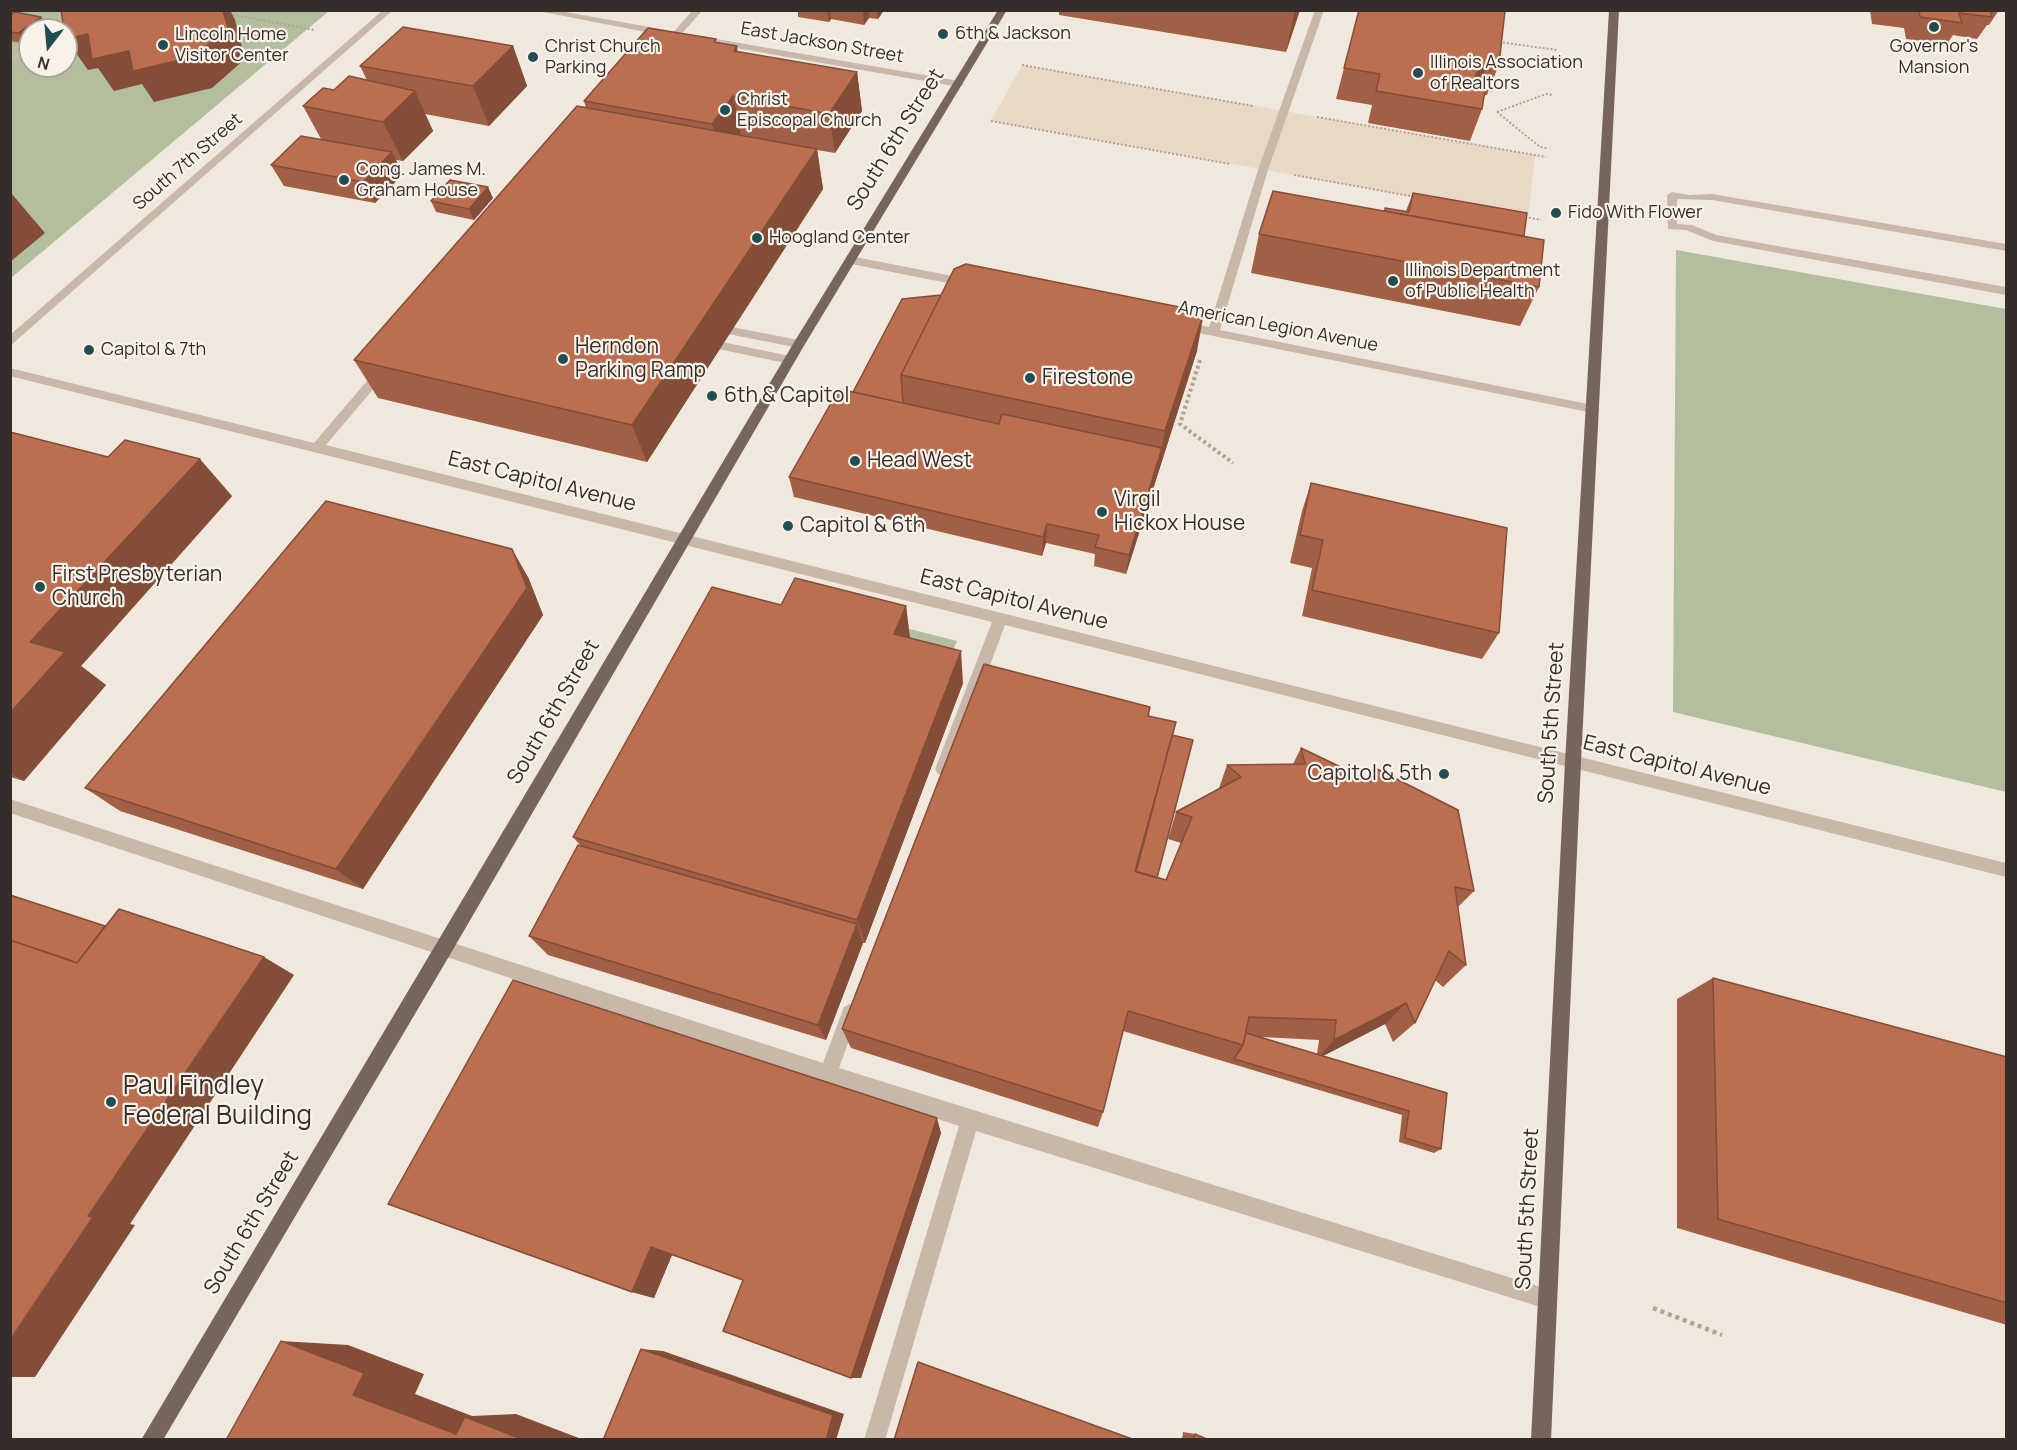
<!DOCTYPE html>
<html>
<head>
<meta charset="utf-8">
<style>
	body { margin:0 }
	#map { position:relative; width:2017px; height:1450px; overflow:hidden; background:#f0e8dd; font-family:Manrope,sans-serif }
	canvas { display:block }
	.frame { position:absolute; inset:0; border:12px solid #352d29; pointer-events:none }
	.north { position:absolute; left:18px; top:18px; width:60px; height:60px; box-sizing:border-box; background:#f8f2e9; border:2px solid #aaa39c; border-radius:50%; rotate:196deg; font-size:16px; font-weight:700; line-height:24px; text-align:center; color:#352d29 }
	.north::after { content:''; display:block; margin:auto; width:21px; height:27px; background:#224e53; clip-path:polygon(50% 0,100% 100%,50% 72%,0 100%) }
</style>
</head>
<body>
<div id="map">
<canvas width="2017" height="1450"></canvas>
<div class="frame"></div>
<div class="north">N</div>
</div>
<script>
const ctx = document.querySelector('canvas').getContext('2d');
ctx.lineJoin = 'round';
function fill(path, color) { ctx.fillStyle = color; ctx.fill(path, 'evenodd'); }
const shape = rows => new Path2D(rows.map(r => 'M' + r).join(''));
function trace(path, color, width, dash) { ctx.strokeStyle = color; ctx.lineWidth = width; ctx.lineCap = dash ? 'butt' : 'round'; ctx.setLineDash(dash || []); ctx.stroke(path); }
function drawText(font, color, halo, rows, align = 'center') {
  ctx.font = font + ' Manrope,sans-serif'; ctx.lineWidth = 4.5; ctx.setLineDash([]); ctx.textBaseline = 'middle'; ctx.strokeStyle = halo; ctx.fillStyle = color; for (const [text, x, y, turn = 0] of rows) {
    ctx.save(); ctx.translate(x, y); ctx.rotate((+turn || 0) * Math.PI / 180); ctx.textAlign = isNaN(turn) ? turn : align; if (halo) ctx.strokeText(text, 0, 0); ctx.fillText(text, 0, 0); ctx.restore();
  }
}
fill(shape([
	[11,11,329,11,11,278],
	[30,30,66,30,66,66,30,66],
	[1676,250,2006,309,2006,792,1673,712],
	[806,603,957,641,951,655]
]), '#b2be9e');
fill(shape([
	[1022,65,1535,155,1528,217,991,121]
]), '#e7d9c5');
trace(shape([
	[229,14,314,30],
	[1499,42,1557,50],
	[1022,65,1253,106],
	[1491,92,1494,73],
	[1497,112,1540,147,1547,148],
	[1497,112,1546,94,1553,95],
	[1317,117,1546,157],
	[991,121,1230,164],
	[1294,175,1416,197],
	[1521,216,1541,220]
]), '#b3a294', 2, [2, 2]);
trace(shape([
	[1200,360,1180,424,1233,463]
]), '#b3a294', 4, [3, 3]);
trace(shape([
	[1653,1308,1722,1335]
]), '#b3a294', 4.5, [4, 4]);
fill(shape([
	[76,10,87,10,61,30,50,30,76,10],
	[383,10,393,10,10,346,10,335,383,10],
	[533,10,555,10,666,30,671,33,666,36,533,10],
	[693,10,703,10,667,50,661,50,661,46,693,10],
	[1315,10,1324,10,1268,170,1220,330,1593,405,1599,409,1597,412,1593,413,1179,329,1179,323,1183,322,1209,327,1258,170,1315,10],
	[699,36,959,81,964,84,959,87,696,41,696,37,699,36],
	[30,44,30,51,10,64,10,56,30,44],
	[1672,192,1689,195,1712,194,2006,244,2006,251,1712,200,1677,199,1677,224,1692,225,1716,235,2006,287,2006,295,1713,241,1686,230,1668,229,1667,195,1672,192],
	[850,256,968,279,974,283,968,287,846,263,846,257,850,256],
	[732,327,799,340,805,344,799,348,728,334,726,331,732,327],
	[722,342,790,356,796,360,790,364,718,349,716,346,722,342],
	[382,367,386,368,386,374,326,445,2006,863,2006,877,1005,625,951,769,948,774,943,776,938,774,935,769,992,622,10,376,10,368,314,443,378,368,382,367],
	[10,799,823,1063,844,1007,850,1004,856,1007,859,1013,839,1068,1547,1289,1554,1292,1557,1299,1554,1306,1547,1309,976,1131,885,1440,864,1440,959,1126,10,813,10,799]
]), '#c7b8aa');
fill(shape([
	[998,10,1007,10,805,344,451,953,163,1440,141,1440,793,344,998,10],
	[1609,10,1619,10,1581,762,1551,1440,1531,1440,1565,762,1609,10]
]), '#76655b');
fill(shape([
	[789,10,884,10,878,19,869,18,864,25,831,19,829,22,798,17,798,12],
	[1059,10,1300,10,1286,52,1059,15],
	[1870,10,1999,10,1989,25,1987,25,1977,39,1953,35,1947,44,1906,39,1904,28,1872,24],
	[10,15,49,28,46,30,30,30,26,44,10,41],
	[717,43,737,46,738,52,857,72,862,111,835,153,817,150,823,189,647,462,378,398,354,360,586,108,584,101],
	[513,46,527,86,489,126,425,114,433,131,403,161,396,160,403,174,375,203,284,186,271,165,321,139,303,106,334,90,367,80,360,66],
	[1499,64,1487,95,1484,95,1482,109,1470,141,1368,123,1372,105,1336,99,1344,68],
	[1413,193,1524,236,1539,287,1520,326,1251,273,1259,234,1384,211,1406,211],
	[493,198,474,220,436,212,431,201],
	[902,299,1197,351,1126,574,1094,566,1095,554,1046,543,1042,556,794,497,789,477,853,392],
	[10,432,232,496,81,666,106,685,24,781,10,777],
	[1311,483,1499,633,1482,659,1302,616,1312,568,1290,563,1302,511],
	[528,577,543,615,363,889,120,811,85,788],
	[781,605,906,606,910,638,963,683,865,943,863,943,826,1040,548,955,529,936,580,845,573,837],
	[1148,716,1172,735,1157,878,1166,880,1181,843,1168,839,1176,812,1219,788,1227,765,1293,764,1301,748,1368,780,1375,768,1474,891,1458,907,1466,965,1443,987,1435,980,1415,1023,1393,1042,1385,1024,1323,1056,1447,1093,1441,1149,1434,1153,1399,1142,1402,1115,1123,1031,1103,1112,1098,1127,851,1048,842,1029],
	[1261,1037,1319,1040,1317,1054],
	[1713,978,2007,1057,2007,1325,1677,1228,1677,999],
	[941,1133,861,1378,742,1280,672,1255,654,1298,632,1292,388,1204],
	[1183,1432,1195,1434,1209,1440,1182,1440]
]), '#a15f45');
fill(shape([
	[223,10,230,10,235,20,245,59,212,88,154,102,142,84,114,91,98,68,88,70,66,39,88,34,129,51],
	[827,10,830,10,831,19,829,22],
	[863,10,869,10,869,18,864,25],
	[877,10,884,10,878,19],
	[1295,10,1300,10,1286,52],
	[41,17,49,28,46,30,30,30,30,41,26,44,18,33],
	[513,46,527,86,489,126,473,86],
	[1488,64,1476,95,1469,99,1463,107,1475,76,1480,67],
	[857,72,862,111,835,153,829,114],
	[415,91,433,131,403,161,383,122],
	[733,96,741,136,721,164,712,124],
	[817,149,823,189,647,462,632,425],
	[392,152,403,174,375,203,363,182],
	[488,187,493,198,474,220,469,209],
	[12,194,45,233,10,262,10,195],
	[1204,312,1197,351,1126,574,1129,555,1162,448,1165,431],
	[200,459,232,496,81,666,106,685,24,781,10,773,10,713,30,642],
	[1047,524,1046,543,1042,556,1043,537],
	[512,549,528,577,543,615,363,889,336,869],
	[906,606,910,640,894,634],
	[961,651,963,683,865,943,857,920],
	[857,924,863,943,826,1040,818,1025],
	[264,957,294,975,130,1224,135,1225,35,1377,10,1377,10,1340,88,1216],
	[1406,1003,1385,1024,1317,1059,1334,1040],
	[937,1118,941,1133,861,1378,851,1378],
	[651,1247,672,1255,654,1298,632,1292],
	[281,1341,348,1345,424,1374,415,1394,472,1416,516,1414,584,1440,524,1440,456,1434,353,1395],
	[641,1349,663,1351,844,1414,836,1440,826,1440]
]), '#834d38');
const building = shape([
	[61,10,223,10,228,28,193,57,133,71,129,51,92,59,88,34,66,39,66,30,64,30,61,10],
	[1359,10,1505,11,1499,64,1488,64,1480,67,1475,76,1474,82,1486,84,1482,109,1376,91,1380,74,1344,68,1359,10],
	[1919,10,1990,10,1992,17,1959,13,1962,23,1920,17,1919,10],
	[15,12,41,17,18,33,10,32,10,15,15,12],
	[403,27,513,46,473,86,360,66,403,27],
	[648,28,716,39,714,42,737,46,734,51,857,72,829,114,733,96,712,124,584,101,648,28],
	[349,76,415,91,383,122,303,106,323,88,334,90,349,76],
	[577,106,817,149,632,425,354,360,577,106],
	[301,136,392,152,363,182,271,165,301,136],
	[450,180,488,187,469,209,431,201,450,180],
	[1273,191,1544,240,1539,287,1259,234,1273,191],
	[1413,193,1527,213,1524,236,1385,211,1385,208,1409,212,1413,193],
	[966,264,1204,312,1165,431,901,375,954,269,966,264],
	[941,295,901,375,903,403,853,392,902,299,941,295],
	[839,389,999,424,1002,414,1162,448,1129,555,1095,547,1099,535,1047,524,1043,537,789,477,839,389],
	[10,432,108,457,125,440,200,459,30,642,65,652,10,713,10,432],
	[1311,483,1507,528,1499,633,1312,590,1323,540,1300,535,1311,483],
	[326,501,512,549,527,588,336,869,85,788,326,501],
	[795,578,906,606,894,634,961,651,857,920,573,837,712,587,781,605,795,578],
	[984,664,1150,707,1148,716,1176,722,1135,871,1166,880,1192,817,1176,812,1241,777,1227,765,1305,764,1301,748,1372,782,1375,768,1458,810,1474,891,1455,887,1466,965,1449,951,1415,1023,1406,1003,1334,1040,1336,1020,1249,1017,1243,1045,1128,1011,1103,1112,842,1029,984,664],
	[1172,735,1193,740,1157,878,1136,872,1172,735],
	[578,845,857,924,818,1025,529,936,578,845],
	[10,895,105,926,77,963,67,959,10,940,10,895],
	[119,909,264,957,88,1216,93,1217,10,1340,10,940,77,963,119,909],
	[1713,978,2007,1057,2007,1303,1718,1219,1713,978],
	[513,980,937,1118,851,1378,723,1331,743,1280,651,1247,632,1292,388,1204,513,980],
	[1246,1033,1447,1093,1441,1149,1405,1138,1409,1111,1234,1059,1243,1045,1246,1033],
	[281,1341,364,1373,353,1395,456,1434,465,1417,524,1440,226,1440,281,1341],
	[641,1349,833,1415,826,1440,603,1440,641,1349],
	[918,1362,1135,1440,894,1440,918,1362],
	[1195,1434,1209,1440,1194,1440,1195,1434]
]);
fill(building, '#bb6e50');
trace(building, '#834d38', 1.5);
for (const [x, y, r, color] of [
	[1934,27,6,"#224e53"],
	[943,34,6,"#224e53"],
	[163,45,6,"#224e53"],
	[533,57,6,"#224e53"],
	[1418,73,6,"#224e53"],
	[725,110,6,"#224e53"],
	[344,180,6,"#224e53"],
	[1556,213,6,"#224e53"],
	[757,238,6,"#224e53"],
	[1393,281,6,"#224e53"],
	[89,350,6,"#224e53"],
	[563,359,6,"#224e53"],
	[1030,378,6,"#224e53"],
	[712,396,6,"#224e53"],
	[855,461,6,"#224e53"],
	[1102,512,6,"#224e53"],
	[788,526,6,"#224e53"],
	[40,587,6,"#224e53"],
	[1444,774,6,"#224e53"],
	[111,1102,6,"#224e53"]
]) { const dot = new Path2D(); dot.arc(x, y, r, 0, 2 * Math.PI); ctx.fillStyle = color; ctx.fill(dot); trace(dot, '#f8f2e9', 2); }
drawText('18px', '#352d29', '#f8f2e9', [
	["6th & Jackson",955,34],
	["Lincoln Home",175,35],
	["Visitor Center",175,56],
	["Christ Church",545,47],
	["Parking",545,68],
	["Governor's",1934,47,"center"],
	["Mansion",1934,68,"center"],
	["Illinois Association",1430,63],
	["of Realtors",1430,84],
	["Christ",737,100],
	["Episcopal Church",737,121],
	["Cong. James M.",356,170],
	["Graham House",356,191],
	["Fido With Flower",1568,213],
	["Hoogland Center",769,238],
	["Illinois Department",1405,271],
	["of Public Health",1405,292],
	["Capitol & 7th",101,350]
], 'left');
drawText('18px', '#352d29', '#f8f2e9', [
	["East Jackson Street",822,43,10],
	["South 7th Street",188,162,-41],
	["American Legion Avenue",1278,327,11]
]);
drawText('21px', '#352d29', '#f8f2e9', [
	["South 6th Street",896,140,-58],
	["East Capitol Avenue",542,482,14],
	["East Capitol Avenue",1014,600,14],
	["South 6th Street",554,712,-60],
	["South 5th Street",1552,723,-86],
	["East Capitol Avenue",1677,766,14],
	["South 5th Street",1528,1209,-87],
	["South 6th Street",252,1223,-59]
]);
drawText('21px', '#352d29', '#f8f2e9', [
	["Herndon",575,347],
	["Parking Ramp",575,371],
	["Firestone",1042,378],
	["6th & Capitol",724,396],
	["Head West",867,461],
	["Virgil",1114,500],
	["Hickox House",1114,524],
	["Capitol & 6th",800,526],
	["First Presbyterian",52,575],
	["Church",52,599],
	["Capitol & 5th",1432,774,"right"]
], 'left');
drawText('26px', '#352d29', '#f8f2e9', [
	["Paul Findley",123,1087],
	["Federal Building",123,1117]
], 'left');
</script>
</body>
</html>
